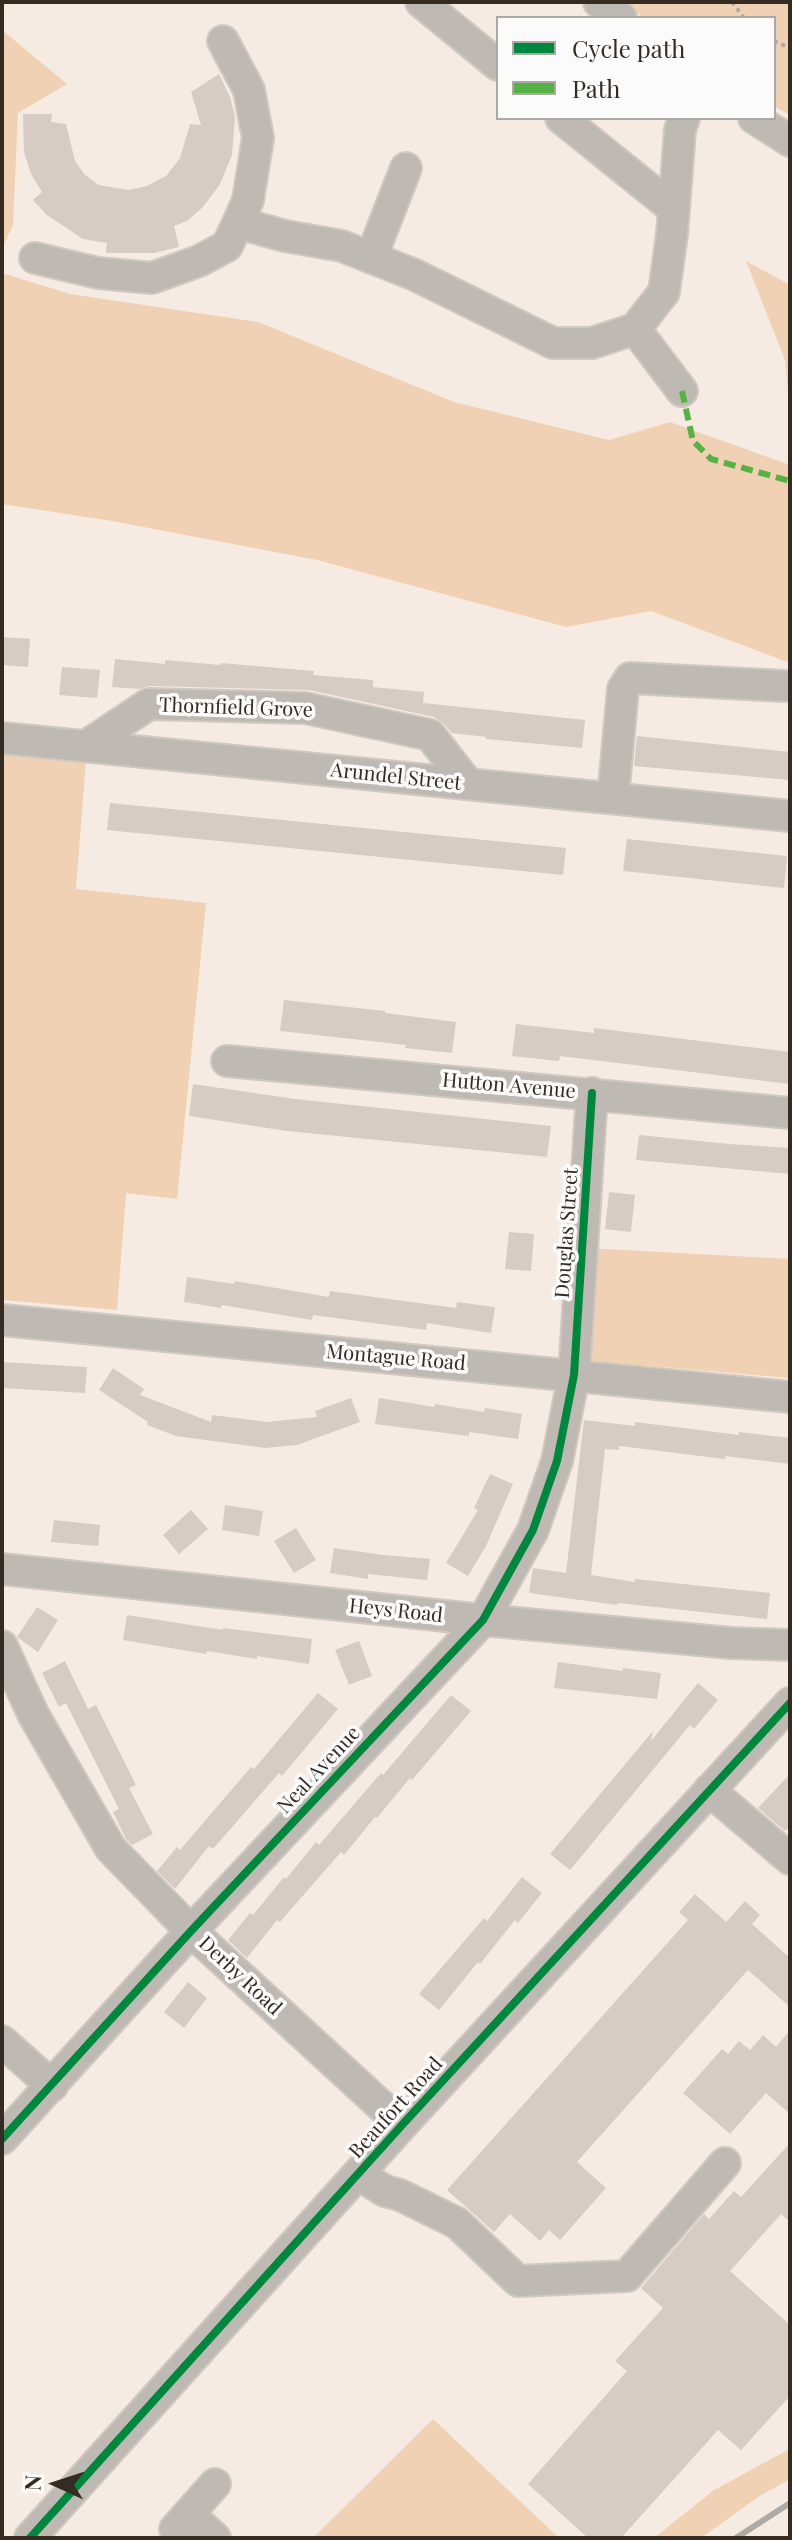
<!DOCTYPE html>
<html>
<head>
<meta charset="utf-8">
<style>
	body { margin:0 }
	#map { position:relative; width:792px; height:2540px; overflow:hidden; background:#f5ebe2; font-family:"Playfair Display",serif }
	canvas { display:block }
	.frame { position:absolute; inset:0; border:4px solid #362b20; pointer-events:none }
	.legend { position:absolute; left:496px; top:16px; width:280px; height:104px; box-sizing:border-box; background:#fbfbfb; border:2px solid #aca8a3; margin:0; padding:10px 14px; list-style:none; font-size:24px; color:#362b20 }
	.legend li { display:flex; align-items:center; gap:16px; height:40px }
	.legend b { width:40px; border:2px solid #aca8a3 }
	.north { position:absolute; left:16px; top:2444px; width:80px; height:80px; -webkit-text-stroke:6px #fbfbfb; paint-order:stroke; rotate:273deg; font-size:22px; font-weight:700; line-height:32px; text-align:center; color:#362b20 }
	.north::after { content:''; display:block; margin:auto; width:28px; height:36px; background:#362b20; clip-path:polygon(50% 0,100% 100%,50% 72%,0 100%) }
</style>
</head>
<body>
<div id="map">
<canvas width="792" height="2540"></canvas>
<div class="frame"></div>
<ul class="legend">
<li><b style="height:10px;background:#00873e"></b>Cycle path</li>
<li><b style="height:10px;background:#56b245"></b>Path</li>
</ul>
<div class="north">N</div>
</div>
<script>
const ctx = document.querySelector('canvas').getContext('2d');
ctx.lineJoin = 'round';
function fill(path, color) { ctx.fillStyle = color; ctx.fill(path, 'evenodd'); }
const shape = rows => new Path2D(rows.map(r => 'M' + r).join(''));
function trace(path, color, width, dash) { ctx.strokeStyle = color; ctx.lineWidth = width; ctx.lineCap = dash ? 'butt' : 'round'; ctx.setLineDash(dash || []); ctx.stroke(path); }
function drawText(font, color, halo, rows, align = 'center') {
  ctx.font = font + ' "Playfair Display",serif'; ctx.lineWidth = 7; ctx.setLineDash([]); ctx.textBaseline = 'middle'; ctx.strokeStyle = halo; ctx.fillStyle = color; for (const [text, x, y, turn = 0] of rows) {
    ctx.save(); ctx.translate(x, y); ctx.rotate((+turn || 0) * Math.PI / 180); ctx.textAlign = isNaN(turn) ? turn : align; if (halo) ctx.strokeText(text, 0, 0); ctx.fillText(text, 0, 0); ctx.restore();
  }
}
fill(shape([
	[623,2,790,2,790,115,774,106,774,18,644,18],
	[2,30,67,84,18,113,13,225,2,249],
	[746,261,790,285,790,413,785,360],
	[2,273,70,294,258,322,454,402,609,440,670,422,790,465,790,663,651,611,566,627,317,560,112,521,2,504],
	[2,752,86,760,76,889,206,903,177,1199,126,1193,117,1310,2,1300],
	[587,1248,790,1259,790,1378,580,1360],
	[433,2419,559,2538,313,2538],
	[790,2449,790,2479,761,2495,701,2538,654,2538,714,2490]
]), '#f1d1b3');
fill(shape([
	[219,74,230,97,235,116,232,155,220,184,203,207,187,221,174,226,179,247,154,253,106,253,107,243,83,239,47,215,33,200,42,192,31,174,24,152,23,114,52,114,51,122,66,124,75,161,85,175,99,185,129,190,147,186,166,176,180,158,190,124,201,125,191,92],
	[2,637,30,639,28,667,2,665],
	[115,659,165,664,165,660,220,665,221,663,314,671,313,675,373,680,373,687,424,692,423,703,585,720,582,748,486,739,486,737,452,733,443,723,434,717,309,690,149,686,139,689,112,687],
	[62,667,100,670,97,698,59,695],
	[637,736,790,752,790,780,634,766],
	[110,803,566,848,563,875,107,830],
	[627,839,787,856,784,888,623,871],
	[284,1000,385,1011,385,1013,456,1022,452,1053,405,1048,406,1045,280,1031],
	[516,1024,594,1033,594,1028,790,1052,790,1084,560,1056,559,1061,512,1056],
	[193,1084,295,1099,551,1126,547,1157,287,1131,189,1116],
	[639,1135,729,1144,790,1148,790,1174,636,1160],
	[609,1192,635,1195,631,1232,605,1229],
	[509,1232,534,1234,531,1271,505,1269],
	[187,1277,234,1284,235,1281,329,1297,330,1291,456,1308,457,1302,495,1307,491,1333,427,1323,426,1330,313,1315,312,1320,221,1305,221,1308,184,1302],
	[2,1362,87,1367,85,1393,2,1388],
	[113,1368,144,1389,140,1395,211,1422,212,1415,267,1422,317,1417,315,1411,351,1398,360,1422,297,1445,265,1448,176,1436,147,1425,148,1422,99,1390],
	[379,1398,435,1407,435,1404,484,1412,485,1408,522,1414,518,1439,469,1432,469,1436,375,1424],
	[584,1420,635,1426,635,1422,739,1435,739,1432,790,1438,790,1464,725,1456,725,1459,619,1446,619,1450,605,1449,591,1575,635,1582,635,1579,770,1593,767,1619,618,1603,617,1605,529,1593,533,1568,566,1573],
	[490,1474,513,1484,486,1546,468,1576,446,1563,478,1510,474,1508],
	[225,1505,263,1511,259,1536,222,1530],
	[191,1510,208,1529,179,1554,163,1535],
	[54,1520,100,1525,98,1546,51,1542],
	[296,1528,316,1560,294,1573,274,1541],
	[334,1548,383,1555,430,1559,427,1580,368,1574,368,1579,330,1573],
	[37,1607,58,1620,38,1652,17,1637],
	[127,1615,223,1630,223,1628,312,1639,309,1664,257,1656,257,1659,207,1651,206,1654,123,1640],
	[359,1641,372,1676,349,1685,335,1650],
	[65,1661,88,1709,96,1705,136,1785,129,1788,153,1834,132,1845,126,1839,113,1812,119,1809,66,1703,59,1707,42,1673],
	[558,1662,623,1671,623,1668,661,1673,657,1699,554,1688],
	[698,1683,718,1700,694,1729,690,1725,570,1870,550,1854,653,1731,651,1741],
	[318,1693,338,1709,282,1776,279,1773,213,1849,209,1846,175,1889,157,1871,177,1847,180,1850,251,1767,254,1769],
	[451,1695,471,1711,412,1780,410,1778,377,1818,375,1817,344,1855,341,1852,280,1922,277,1920,247,1958,228,1940,250,1913,253,1915,284,1877,286,1879,316,1842,319,1845,381,1773,383,1775],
	[790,1774,790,1826,785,1831,758,1808],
	[522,1877,542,1893,518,1923,515,1920,480,1964,478,1962,439,2010,419,1994,484,1918,487,1921],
	[695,1894,726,1922,745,1901,760,1915,752,1924,790,1958,790,2007,748,1970,577,2162,606,2188,560,2240,549,2230,540,2241,510,2214,494,2232,447,2190,688,1920,679,1912],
	[188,1982,207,1998,184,2028,164,2012],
	[790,2030,790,2114,766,2093,730,2134,683,2093,722,2049,728,2054,739,2041,750,2050,763,2035,776,2047],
	[790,2143,790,2222,781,2214,730,2271,790,2325,790,2396,741,2450,718,2430,621,2538,588,2538,528,2484,627,2371,615,2361,663,2308,641,2288,704,2214,709,2219,734,2191,741,2197]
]), '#d6ccc3');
const minor = shape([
	[421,2,498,65],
	[599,2,621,18],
	[223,41,249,90,258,138,248,200,238,223],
	[561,118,674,209],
	[754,118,790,141],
	[35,258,98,273,152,278,199,261,227,246,238,223,285,236,342,246,415,275,553,343,592,343,635,329,664,292,672,234,680,130,684,118],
	[371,258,406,168],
	[635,329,682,391],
	[2,738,790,816],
	[86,746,149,704,305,708,430,735,468,784],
	[613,798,623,689,630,678,784,686],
	[227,1061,790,1113],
	[2,1320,790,1397],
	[2,1569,483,1620,731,1643,790,1645],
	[2,1646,33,1714,111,1849,191,1931,402,2125],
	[709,1790,790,1859],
	[2,2041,52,2086],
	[2,2139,191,1931,483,1620,533,1530,557,1461,574,1375,592,1093],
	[358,2174,385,2191,400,2195,457,2223,518,2281,627,2276,725,2163],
	[189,2514,215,2538],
	[175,2529,215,2484],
	[30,2538,402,2125,790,1703]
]);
trace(minor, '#d1c8c1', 34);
trace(shape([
	[732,2,744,18],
	[774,41,790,48]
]), '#afaaa4', 4, [4, 4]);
trace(minor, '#bfb9b4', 30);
trace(shape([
	[736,2538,790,2503]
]), '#b0aaa6', 6);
trace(shape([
	[682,391,693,441,711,459,790,481]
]), '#56b245', 6, [12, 6]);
trace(shape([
	[2,2139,191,1931,483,1620,533,1530,557,1461,574,1375,592,1093],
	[30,2538,402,2125,790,1703]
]), '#00873e', 8);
drawText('20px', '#362b20', '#fbfbfb', [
	["Thornfield Grove",236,708,2],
	["Arundel Street",396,777,6],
	["Hutton Avenue",509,1086,5],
	["Douglas Street",567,1233,-86],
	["Montague Road",396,1358,5],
	["Heys Road",396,1611,6],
	["Neal Avenue",319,1770,-47],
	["Derby Road",240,1976,43],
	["Beaufort Road",396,2108,-48]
]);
</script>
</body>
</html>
